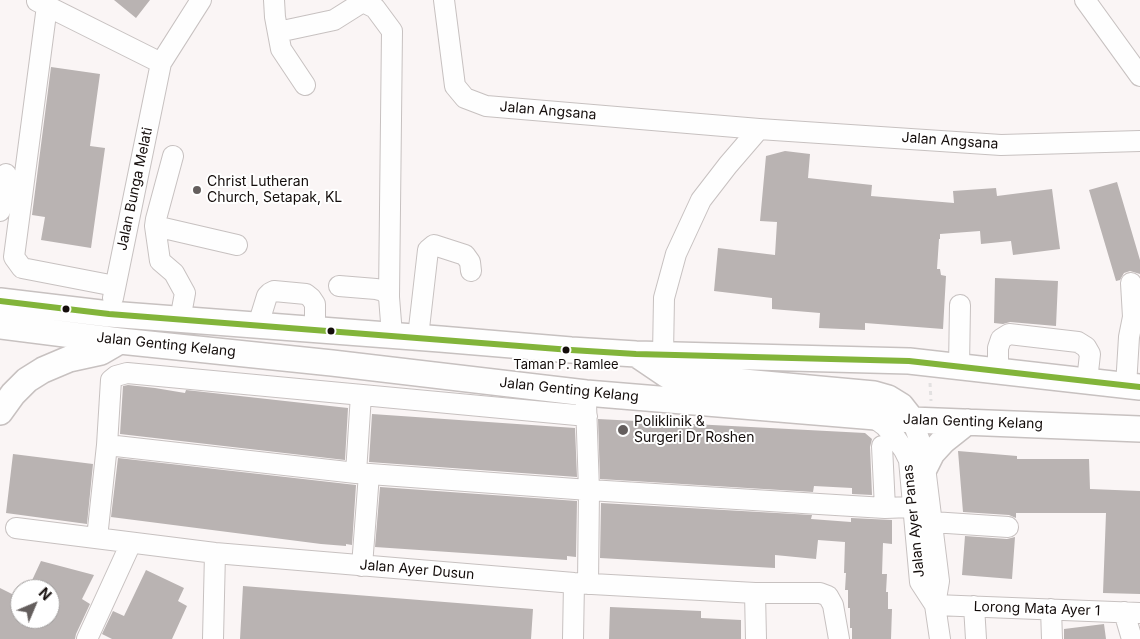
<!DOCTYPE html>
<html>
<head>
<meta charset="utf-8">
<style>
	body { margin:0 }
	#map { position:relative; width:1140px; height:639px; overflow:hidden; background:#faf5f5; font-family:Inter,sans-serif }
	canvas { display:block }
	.north { position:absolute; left:10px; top:579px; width:50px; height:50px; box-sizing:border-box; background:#fff; border:1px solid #a19e9d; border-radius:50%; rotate:45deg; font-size:14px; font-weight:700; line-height:20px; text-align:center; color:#140d0b }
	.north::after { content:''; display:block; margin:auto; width:18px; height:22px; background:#645e5d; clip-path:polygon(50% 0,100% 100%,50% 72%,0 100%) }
</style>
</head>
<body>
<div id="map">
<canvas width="1140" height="639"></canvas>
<div class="north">N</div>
</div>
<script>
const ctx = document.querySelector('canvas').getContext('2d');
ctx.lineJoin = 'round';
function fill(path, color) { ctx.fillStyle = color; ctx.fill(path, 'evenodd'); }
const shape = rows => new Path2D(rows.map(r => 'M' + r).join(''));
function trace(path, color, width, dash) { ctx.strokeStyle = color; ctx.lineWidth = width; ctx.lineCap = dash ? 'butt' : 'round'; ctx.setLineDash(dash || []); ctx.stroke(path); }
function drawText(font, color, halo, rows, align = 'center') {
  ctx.font = font + ' Inter,sans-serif'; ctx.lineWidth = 4; ctx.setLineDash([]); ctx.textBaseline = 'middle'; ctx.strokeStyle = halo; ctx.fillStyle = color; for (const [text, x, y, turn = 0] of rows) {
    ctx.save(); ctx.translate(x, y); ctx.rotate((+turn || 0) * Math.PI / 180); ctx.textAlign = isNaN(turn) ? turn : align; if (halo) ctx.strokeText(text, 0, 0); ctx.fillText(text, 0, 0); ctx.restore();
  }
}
fill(shape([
	[114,0,150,0,136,18],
	[51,67,100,74,90,146,105,148,91,248,41,240,45,217,32,215],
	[785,151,810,154,808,178,872,185,871,196,954,203,953,191,996,188,997,196,1052,189,1060,249,1013,255,1011,241,981,244,980,231,940,234,940,239,939,239,937,269,940,269,941,275,946,276,943,329,865,323,865,330,819,328,820,313,772,309,772,298,714,291,718,248,775,255,777,222,760,221,766,156],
	[1117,182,1140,260,1140,274,1130,271,1124,273,1120,280,1116,281,1089,190],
	[995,278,1058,281,1056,326,1010,322,1003,324,994,323],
	[128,385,155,388,185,393,186,390,348,408,345,460,120,434,123,386],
	[372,414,575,428,577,477,369,462],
	[598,419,865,433,872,439,870,447,872,495,852,494,852,488,814,486,813,492,600,479],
	[958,451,1017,456,1017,459,1089,459,1090,489,1140,491,1140,594,1103,593,1106,513,1016,513,1016,518,1009,515,963,512],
	[13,454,93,464,87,524,6,513],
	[118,458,356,485,352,545,346,544,346,546,321,544,111,517],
	[380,487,577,501,576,557,567,556,567,560,375,547],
	[601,503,812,515,811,519,851,522,851,518,892,520,892,544,883,543,882,574,887,574,886,592,888,592,888,609,892,609,891,639,852,639,852,628,850,628,850,608,848,608,848,590,845,590,846,573,844,573,845,542,818,540,816,559,775,555,775,568,600,558],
	[965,536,1007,539,1015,537,1012,579,962,575],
	[41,561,94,575,82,599,90,604,76,634,75,639,0,639,0,588,20,598,20,619,50,619,50,589,28,589],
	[146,570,184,588,178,601,187,606,172,639,112,639,102,634,113,611,124,616],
	[243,586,533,609,531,639,240,639],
	[610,607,701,611,701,618,741,620,741,639,609,639],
	[1104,624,1106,639,1064,639,1064,629]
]), '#b9b3b2');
const minor = shape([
	[274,0,275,17,281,49,305,85],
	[444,0,455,86,465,98,486,106,759,129,1001,145,1140,141],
	[1085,0,1140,76],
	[37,1,161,63],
	[47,6,14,257,22,268,115,286],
	[278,32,334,20,361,3,367,4,375,8,392,31,389,297],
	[173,156,156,219,155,226,160,261,174,273,185,293,180,320],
	[0,211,6,174],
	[155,226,237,245],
	[339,286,376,289,384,291,389,297,392,335],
	[113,298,161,63,201,0],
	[258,325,267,296,270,293,274,291,306,294,311,298,315,304,315,329],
	[418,337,428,250,434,245,465,255,470,262,471,271],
	[663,354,664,298,676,254,701,200,728,165,759,129],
	[959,367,960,305],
	[998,371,998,348,1001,339,1009,334,1078,342,1086,347,1090,354,1087,381],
	[1126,386,1129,337,1133,317,1131,283],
	[586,403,589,490,588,584],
	[873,417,885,426,895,437,904,450,909,460,920,582,935,605],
	[912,420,921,444,925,467,939,581,935,605,940,639],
	[107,445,356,473,589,490,885,508,912,507],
	[882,446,885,508],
	[356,473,361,395],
	[932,522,1008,527],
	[16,528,215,553,574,583,755,593,820,593,828,596,833,605,839,639],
	[97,538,107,445,111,380,116,376,127,373,587,416],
	[362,566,369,474],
	[755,593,756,639],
	[935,605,1140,613],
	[974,606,976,639],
	[1051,609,1052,639],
	[1124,612,1132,639],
	[87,639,131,543],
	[213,639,215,553],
	[573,639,574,583]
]);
const major = shape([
	[0,301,109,314,440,339,571,350,636,354,909,361,1140,387],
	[0,326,120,341,332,363,586,393,912,420,1140,429],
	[636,354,667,375,874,394,888,398,901,406,912,420],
	[0,412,13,394,27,380,43,370,69,359,101,352,120,341],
	[925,467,932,453,943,441,967,422]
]);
trace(minor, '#c7c1c0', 22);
trace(major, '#c7c1c0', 28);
trace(shape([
	[930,383,931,401]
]), '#e3e1e1', 3, [4, 4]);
trace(minor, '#fefefe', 20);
trace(major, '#fefefe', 25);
trace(shape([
	[0,301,109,314,571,350,636,354,909,361,1140,387]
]), '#82b43a', 6);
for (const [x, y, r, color] of [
	[197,190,5,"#645e5d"],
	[66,309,4.5,"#140d0b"],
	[331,331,4.5,"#140d0b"],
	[566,350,4.5,"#140d0b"],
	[623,430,6,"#645e5d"]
]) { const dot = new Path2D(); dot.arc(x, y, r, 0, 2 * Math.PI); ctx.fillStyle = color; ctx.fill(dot); trace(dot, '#fff', 2); }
drawText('13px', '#140d0b', '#fff', [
	["Taman P. Ramlee",566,365]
]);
drawText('14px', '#140d0b', '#fff', [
	["Jalan Angsana",548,111,5],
	["Jalan Angsana",950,141,4],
	["Jalan Bunga Melati",135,189,-78],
	["Jalan Genting Kelang",166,345,6],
	["Jalan Genting Kelang",569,390,6],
	["Jalan Genting Kelang",973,422,2],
	["Jalan Ayer Panas",914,521,-96],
	["Jalan Ayer Dusun",417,570,5],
	["Lorong Mata Ayer 1",1037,609,2]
]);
drawText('14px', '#140d0b', '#fff', [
	["Christ Lutheran",207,182],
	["Church, Setapak, KL",207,198],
	["Poliklinik &",634,422],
	["Surgeri Dr Roshen",634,438]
], 'left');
</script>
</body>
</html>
